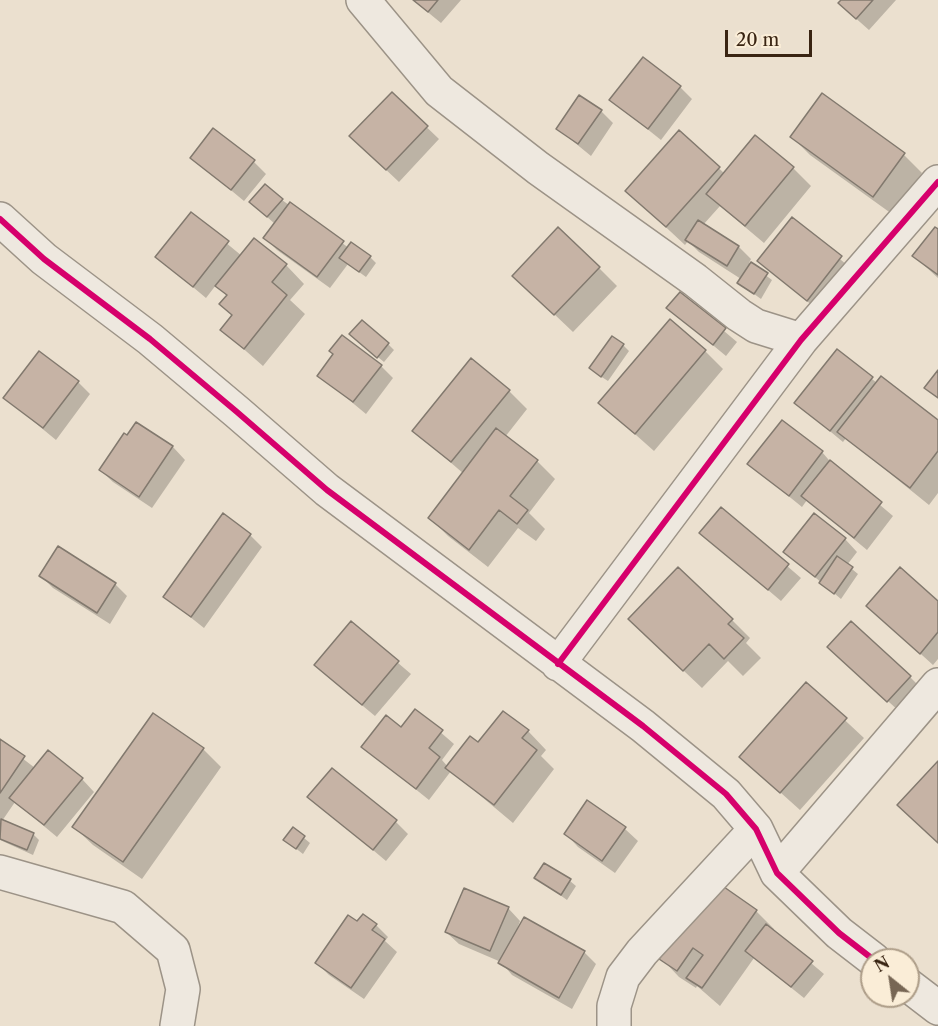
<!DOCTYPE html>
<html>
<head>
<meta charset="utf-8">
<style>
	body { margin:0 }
	#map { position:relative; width:938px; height:1026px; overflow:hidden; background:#ebe0cf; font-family:"Libre Caslon Text",serif }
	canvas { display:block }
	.north { position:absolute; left:860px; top:948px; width:60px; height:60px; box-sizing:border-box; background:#faedd7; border:2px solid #ad9d88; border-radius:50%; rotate:330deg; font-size:16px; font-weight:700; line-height:24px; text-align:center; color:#392412 }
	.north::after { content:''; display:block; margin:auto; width:21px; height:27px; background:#776654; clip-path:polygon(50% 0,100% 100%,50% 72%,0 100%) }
	.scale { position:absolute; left:725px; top:30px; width:87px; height:27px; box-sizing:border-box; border:3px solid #392412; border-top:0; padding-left:8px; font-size:18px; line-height:21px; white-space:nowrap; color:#392412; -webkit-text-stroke:4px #faedd7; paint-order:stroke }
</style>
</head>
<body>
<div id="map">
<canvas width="938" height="1026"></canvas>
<div class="north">N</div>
<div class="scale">20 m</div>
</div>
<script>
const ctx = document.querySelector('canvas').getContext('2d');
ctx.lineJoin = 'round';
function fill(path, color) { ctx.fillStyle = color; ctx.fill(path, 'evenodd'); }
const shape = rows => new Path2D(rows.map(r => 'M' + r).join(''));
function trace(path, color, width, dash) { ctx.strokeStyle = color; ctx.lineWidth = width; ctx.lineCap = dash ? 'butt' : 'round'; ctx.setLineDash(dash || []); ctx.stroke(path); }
fill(shape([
	[413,0,461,0,441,23],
	[843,0,896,0,869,30,852,15],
	[680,87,692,99,661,140,611,100],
	[392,94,439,139,399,182,364,149],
	[822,95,904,155,922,173,892,214,810,155,792,137],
	[601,111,613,123,591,156,558,129],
	[680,132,725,174,793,168,811,186,764,243,720,206,703,225,739,247,751,259,749,263,772,280,761,299,739,283,741,279,699,252,688,241,685,245,627,191],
	[192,158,254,162,266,174,244,201],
	[282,200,349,248,370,257,376,263,366,277,348,264,330,288,277,250,265,238,275,224,257,208],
	[191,214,242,256,286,265,304,284,290,300,305,314,263,366,222,330,233,316,228,297,216,285,206,298,157,257],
	[792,219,853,270,820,312,759,261],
	[938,231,938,278,914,256],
	[599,268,617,286,573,332,533,294],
	[680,294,737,342,726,356,668,308],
	[357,340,388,344,394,350,384,362],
	[623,345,629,351,608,381,597,374],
	[705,351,723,369,654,451,600,403],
	[837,351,877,383,938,422,938,493,929,505,846,438,843,442,796,403],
	[335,355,381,366,393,378,366,414,319,375],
	[78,382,90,394,56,440,5,398],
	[509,391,527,409,505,437,537,461,555,479,529,513,545,529,536,541,518,528,488,567,448,536,430,518,464,474,414,431],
	[782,422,822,452,834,466,893,516,867,550,807,500,802,507,749,464],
	[136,424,173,447,185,460,152,508,113,482,100,470],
	[721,509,801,578,781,601,701,533],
	[250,535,262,547,204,628,165,597],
	[845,539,857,552,847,565,858,574,841,599,785,552],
	[41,576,115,584,127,596,110,624,53,588],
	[938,603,938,659,933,665,868,606],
	[732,620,750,638,746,643,761,658,743,676,728,661,702,688,648,637],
	[351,623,411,674,375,716,328,677],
	[842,659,910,677,922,689,901,713],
	[806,684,864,738,800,810,741,757],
	[416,711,454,744,442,760,448,767,479,744,528,731,546,750,541,756,554,769,513,823,451,771,429,800,363,747,401,729],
	[0,741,35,768,82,779,94,792,57,837,15,802,2,821,33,834,39,840,33,855,0,840],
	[203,749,221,767,142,879,93,845,74,827],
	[310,797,396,822,408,834,386,861],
	[588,802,625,829,638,841,615,873,578,847,566,834],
	[293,829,310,843,303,854,285,840],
	[536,878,570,881,576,886,567,900],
	[508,908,520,921,517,929,584,952,596,964,572,1009,512,975,501,962,459,944,446,932],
	[756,911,774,929,773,931,824,974,804,998,754,958,720,1006,697,986,696,988,679,977,661,958],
	[358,924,376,925,388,937,385,941,397,952,364,999,329,975,317,963]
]), '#0003');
const building = shape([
	[413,0,438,0,428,12,413,0],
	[841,0,873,0,856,19,838,3,841,0],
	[643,57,681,86,648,129,609,100,643,57],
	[392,92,428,126,386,170,349,136,392,92],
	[822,93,905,153,873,197,790,137,822,93],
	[579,95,602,110,578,144,556,129,579,95],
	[213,128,255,160,231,190,190,158,213,128],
	[679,130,720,167,666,227,625,191,679,130],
	[755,135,794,167,745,226,706,194,755,135],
	[265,184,283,199,267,217,249,202,265,184],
	[290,202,344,241,317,277,263,238,290,202],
	[191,212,229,241,193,287,155,257,191,212],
	[792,217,842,256,807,301,757,261,792,217],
	[698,220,739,246,727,266,685,240,698,220],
	[558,227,600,267,554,315,512,276,558,227],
	[935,227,938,229,938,275,912,256,935,227],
	[254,238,287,264,272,282,287,295,244,349,220,330,232,315,219,304,227,295,215,286,254,238],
	[351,242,371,256,359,272,339,258,351,242],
	[751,262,768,273,754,294,737,283,751,262],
	[680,292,726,328,713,345,666,308,680,292],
	[670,319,706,350,635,434,598,403,670,319],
	[362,320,389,343,377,358,349,334,362,320],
	[342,335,382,365,353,402,317,376,333,354,329,351,342,335],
	[612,336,624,344,601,377,589,368,612,336],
	[837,349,873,377,830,431,794,403,837,349],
	[39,351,79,381,43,428,3,398,39,351],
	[471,358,510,390,451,462,412,431,471,358],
	[938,370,938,398,924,388,938,370],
	[881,376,938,420,938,451,910,488,837,432,881,376],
	[782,420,823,451,789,496,747,464,782,420],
	[136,422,173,446,139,497,99,470,124,433,127,435,136,422],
	[496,428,538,460,510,496,528,510,517,524,499,510,469,550,428,518,496,428],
	[830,460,882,502,854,538,801,496,830,460],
	[721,507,789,564,768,590,699,533,721,507],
	[223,513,251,534,191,617,163,597,223,513],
	[814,513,846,538,815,577,783,552,814,513],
	[58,546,116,583,97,613,39,576,58,546],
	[837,556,853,567,834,594,819,583,837,556],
	[678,567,733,619,728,624,744,638,724,659,709,644,683,671,628,619,678,567],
	[900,567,938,601,938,632,920,654,866,606,900,567],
	[351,621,399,661,362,705,314,665,351,621],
	[851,621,911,676,887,702,827,647,851,621],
	[806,682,847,718,780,793,739,757,806,682],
	[415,709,443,730,429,748,440,757,416,789,361,747,386,715,401,727,415,709],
	[503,711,529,730,522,738,537,750,494,805,445,768,470,736,478,742,503,711],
	[153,713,204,748,123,862,72,827,153,713],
	[0,739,25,756,0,793,0,739],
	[48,750,83,778,44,825,9,798,48,750],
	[938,761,938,843,897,805,938,761],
	[332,768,397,820,373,850,307,797,332,768],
	[587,800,626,827,602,861,564,834,587,800],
	[1,819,34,833,27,850,0,839,1,819],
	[293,827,305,836,296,849,283,840,293,827],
	[544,863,571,879,561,895,534,878,544,863],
	[714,880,757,910,702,988,686,978,703,955,693,948,677,971,659,959,714,880],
	[464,888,509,907,490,951,445,932,464,888],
	[363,914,377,924,372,930,385,939,351,988,315,963,348,915,357,921,363,914],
	[524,917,585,951,559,998,498,963,524,917],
	[766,924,813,961,791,987,745,951,766,924]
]);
fill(building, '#c6b3a5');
trace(building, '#82796e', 1.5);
const street = shape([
	[363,0,439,91,538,168,695,280,739,315,756,326,801,340],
	[0,219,44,259,150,339,237,412,327,490,643,726,726,794,756,829,777,873,839,933,874,960],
	[558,664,801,340,938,182],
	[0,872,123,907,173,950,183,989,177,1026],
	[777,873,938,685],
	[908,985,938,1008],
	[614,1026,614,1006,623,977,642,952,756,829]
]);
trace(street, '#9c9387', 36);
trace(street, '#eee8df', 33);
trace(shape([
	[0,219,44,259,150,339,237,412,327,490,643,726,726,794,756,829,777,873,839,933,874,960],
	[558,664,801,340,938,182]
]), '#d6006c', 6);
</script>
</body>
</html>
